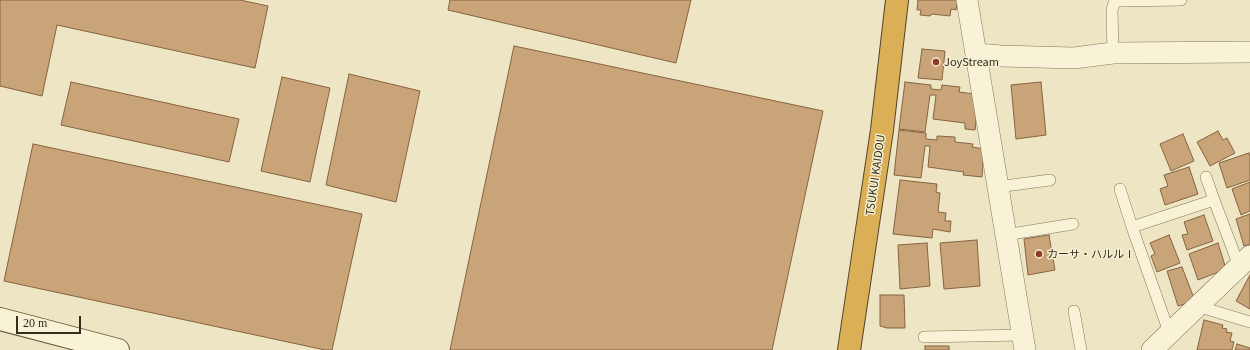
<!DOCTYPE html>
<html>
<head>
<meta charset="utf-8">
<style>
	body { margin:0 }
	#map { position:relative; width:1250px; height:350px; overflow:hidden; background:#ede5c3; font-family:Georgia,serif }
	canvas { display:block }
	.scale { position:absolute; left:16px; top:316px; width:65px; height:18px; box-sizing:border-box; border:2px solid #372d1e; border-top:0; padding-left:5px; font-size:12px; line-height:14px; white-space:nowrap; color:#372d1e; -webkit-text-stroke:3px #f4eed2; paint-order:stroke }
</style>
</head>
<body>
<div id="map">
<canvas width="1250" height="350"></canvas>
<div class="scale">20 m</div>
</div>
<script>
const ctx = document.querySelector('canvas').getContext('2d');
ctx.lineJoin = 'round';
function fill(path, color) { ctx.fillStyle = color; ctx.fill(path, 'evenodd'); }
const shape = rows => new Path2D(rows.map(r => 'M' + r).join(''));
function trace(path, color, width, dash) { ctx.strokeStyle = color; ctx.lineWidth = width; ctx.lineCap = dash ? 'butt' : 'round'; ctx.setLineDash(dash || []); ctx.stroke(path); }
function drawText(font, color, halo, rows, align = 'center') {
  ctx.font = font + ' Georgia,"Noto Sans JP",serif'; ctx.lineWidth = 3; ctx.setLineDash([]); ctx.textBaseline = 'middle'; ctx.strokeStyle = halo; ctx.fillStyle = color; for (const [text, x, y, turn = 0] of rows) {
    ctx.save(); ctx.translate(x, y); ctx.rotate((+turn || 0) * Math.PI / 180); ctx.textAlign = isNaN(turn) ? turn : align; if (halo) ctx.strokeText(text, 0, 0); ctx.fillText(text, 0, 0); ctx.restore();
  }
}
const building = shape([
	[0,0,240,0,268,6,255,68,57,25,42,96,0,86,0,0],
	[450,0,691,0,676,63,448,10,450,0],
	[918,0,958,0,956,10,951,9,950,16,932,14,930,16,920,15,921,10,917,10,918,0],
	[514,46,823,111,772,350,450,350,514,46],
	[922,49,945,51,942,80,918,78,922,49],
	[349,74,420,91,396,202,326,185,349,74],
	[282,77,330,88,310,182,261,171,282,77],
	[71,82,239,119,229,162,61,125,71,82],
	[905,82,931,85,931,89,941,90,942,85,960,87,959,92,975,94,978,102,975,130,965,129,965,123,933,119,936,95,930,95,925,132,899,129,905,82],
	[1041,82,1046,135,1016,139,1011,85,1041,82],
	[899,130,926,133,926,139,937,140,937,136,955,137,955,142,973,144,972,147,984,149,982,177,963,175,964,172,928,167,930,146,925,146,921,178,894,175,899,130],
	[1218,131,1223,140,1227,138,1235,153,1210,166,1197,142,1218,131],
	[1183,134,1194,161,1171,171,1160,144,1183,134],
	[33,144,362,214,332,350,325,350,4,281,33,144],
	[1249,153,1250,157,1250,180,1227,188,1219,163,1249,153],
	[1189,167,1198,194,1165,205,1160,189,1168,186,1164,175,1189,167],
	[900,180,937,184,936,192,940,193,938,212,946,213,945,221,951,221,950,232,933,229,932,238,893,234,900,180],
	[1250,182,1250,211,1241,215,1232,189,1250,182],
	[1250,214,1250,244,1244,246,1236,219,1250,214],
	[1204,215,1213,241,1187,250,1182,235,1188,234,1184,222,1204,215],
	[1049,235,1055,270,1028,275,1024,239,1049,235],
	[1169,235,1180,263,1157,272,1151,256,1155,254,1150,243,1169,235],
	[977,240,980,286,944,289,940,243,977,240],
	[927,243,930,286,900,289,898,245,927,243],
	[1218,243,1226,269,1198,280,1189,254,1218,243],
	[1182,267,1195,301,1178,306,1167,271,1182,267],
	[1250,275,1250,309,1236,301,1250,275],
	[880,295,904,295,905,328,887,328,880,326,880,295],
	[1204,320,1223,325,1222,328,1227,329,1226,332,1232,333,1230,341,1234,342,1232,350,1197,350,1204,320],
	[1237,344,1250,348,1250,350,1235,350,1237,344],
	[925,346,949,346,949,350,925,350,925,346]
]);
fill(building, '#caa479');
trace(building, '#856340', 1);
const lane = shape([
	[1113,53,1112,10,1114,3,1119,1,1181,0],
	[1206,177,1214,200],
	[997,187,1050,180],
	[1120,189,1132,227],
	[1005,235,1073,224],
	[1197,306,1250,322],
	[1074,311,1081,350],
	[1169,332,1132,227,1214,200,1239,266],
	[924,337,1022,335]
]);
const street = shape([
	[967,0,1025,350],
	[977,54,1001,56,1074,58,1113,53,1250,52],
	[1152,350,1250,256]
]);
const secondary = shape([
	[0,319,118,350]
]);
const highway = shape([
	[849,350,882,130,897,0]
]);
trace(lane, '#86775a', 12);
trace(street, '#86775a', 22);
trace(secondary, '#68583d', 24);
trace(highway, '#54442e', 24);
trace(lane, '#f8f2d6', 11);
trace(street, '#f8f2d6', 21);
trace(secondary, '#f8f2d6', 22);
trace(highway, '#daaf55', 22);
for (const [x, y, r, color] of [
	[936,62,4,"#94372b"],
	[1039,254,4,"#94372b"]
]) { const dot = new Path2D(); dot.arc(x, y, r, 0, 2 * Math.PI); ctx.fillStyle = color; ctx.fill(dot); trace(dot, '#f4eed2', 1.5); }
drawText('11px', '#372d1e', '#f4eed2', [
	["JoyStream",944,62],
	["カーサ・ハルルⅠ",1047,254]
], 'left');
drawText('11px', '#372d1e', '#f4eed2', [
	["TSUKUI KAIDOU",875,175,-82]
]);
</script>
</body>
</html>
